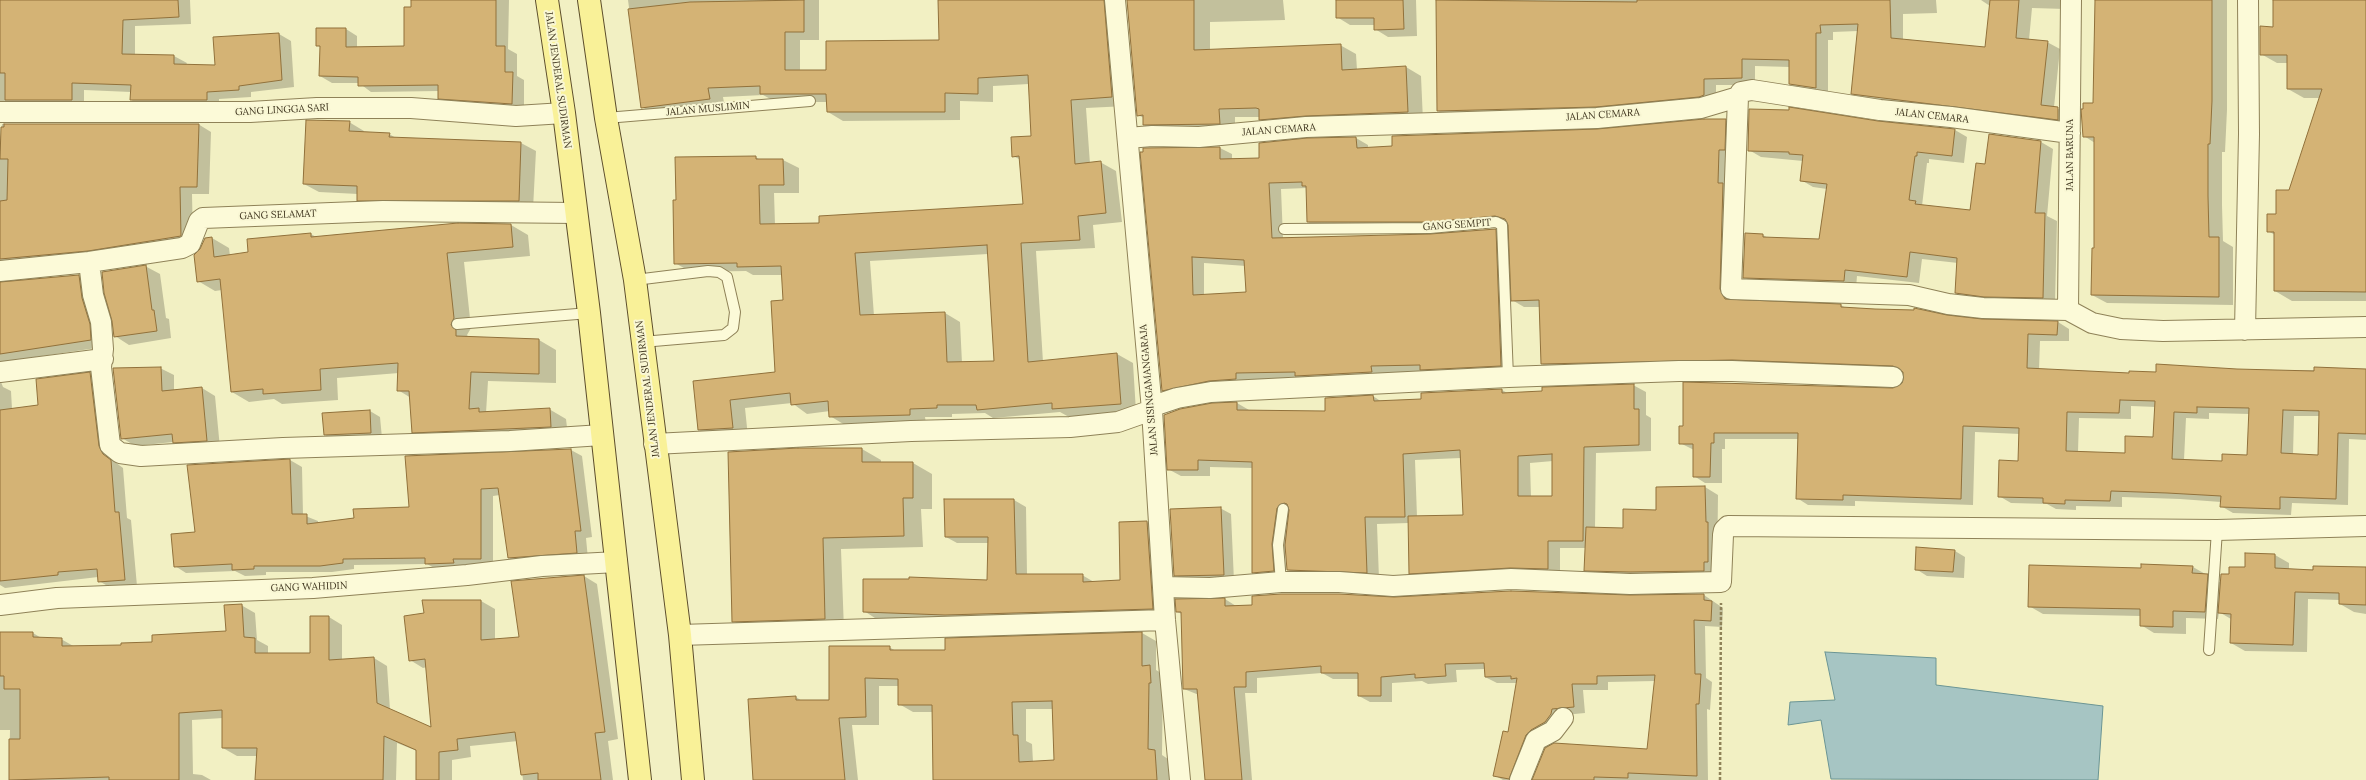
<!DOCTYPE html>
<html>
<head>
<meta charset="utf-8">
<style>
	body { margin:0 }
	canvas { display:block; background:#f2f0c3 }
</style>
</head>
<body>
<canvas width="2366" height="780"></canvas>
<script>
const ctx = document.querySelector('canvas').getContext('2d');
ctx.lineJoin = 'round';
function fill(path, color) { ctx.fillStyle = color; ctx.fill(path, 'evenodd'); }
const shape = rows => new Path2D(rows.map(r => 'M' + r).join(''));
function trace(path, color, width, dash) { ctx.strokeStyle = color; ctx.lineWidth = width; ctx.lineCap = dash ? 'butt' : 'round'; ctx.setLineDash(dash || []); ctx.stroke(path); }
function drawText(font, color, halo, rows, align = 'center') {
  ctx.font = font + ' Lora,serif'; ctx.lineWidth = 4; ctx.setLineDash([]); ctx.textBaseline = 'middle'; ctx.strokeStyle = halo; ctx.fillStyle = color; for (const [text, x, y, turn = 0] of rows) {
    ctx.save(); ctx.translate(x, y); ctx.rotate((+turn || 0) * Math.PI / 180); ctx.textAlign = isNaN(turn) ? turn : align; if (halo) ctx.strokeText(text, 0, 0); ctx.fillText(text, 0, 0); ctx.restore();
  }
}
const water = shape([
	[1825,652,1936,658,1936,685,2103,706,2098,780,1831,779,1821,720,1788,725,1790,702,1835,700,1825,652]
]);
fill(water, '#a6c5c3');
trace(water, '#6b9594', 1);
fill(shape([
	[0,0,190,0,191,24,135,26,135,55,174,56,187,63,186,65,216,66,279,34,291,41,294,87,251,92,251,97,219,99,219,107,144,107,131,100,131,92,84,90,84,107,0,114],
	[412,0,509,0,508,49,517,54,517,76,524,80,524,110,451,105,439,98,439,91,371,92,359,83,332,83,320,76,321,47,317,45,346,29,357,36,357,48,405,47],
	[628,0,819,0,819,40,800,40,800,71,827,71,940,41,939,0,1124,0,1127,106,1086,108,1090,164,1100,162,1116,171,1122,222,1093,225,1095,248,1036,251,1043,362,1117,354,1133,363,1136,412,1069,417,1060,412,993,418,985,413,952,414,952,417,925,417,926,423,845,425,830,416,830,411,807,414,792,403,745,408,748,437,715,439,699,430,694,381,776,373,785,301,783,275,753,275,746,271,691,272,675,263,756,157,760,160,783,160,799,168,799,193,774,193,775,225,820,224,1024,205,1021,160,1013,156,1032,137,1029,84,993,86,993,102,960,101,960,120,843,121,828,112,827,102,776,102,763,95,723,97,725,108,657,116,642,107],
	[988,254,995,362,962,363,960,322,945,313,874,316,870,261],
	[1128,0,1283,0,1285,20,1210,22,1210,50,1340,45,1356,54,1357,70,1406,67,1421,76,1423,121,1275,128,1260,119,1260,117,1235,117,1235,132,1159,134,1144,125,1144,118,1138,115],
	[1337,0,1416,0,1417,36,1388,37,1375,29,1375,25,1350,25,1337,17],
	[1437,0,1936,0,1937,13,1903,14,1903,40,1986,48,1990,6,1981,0,2065,0,2065,9,2032,8,2029,40,2047,42,2060,49,2054,107,2071,115,2071,126,1865,101,1852,93,1858,31,1833,32,1833,40,1828,40,1828,95,1803,91,1790,84,1790,67,1755,66,1755,85,1716,85,1716,102,1451,118,1438,111],
	[2096,0,2227,0,2227,110,2225,152,2222,152,2222,205,2223,241,2233,247,2233,305,2107,303,2092,295,2095,249,2095,143,2084,136,2082,110,2094,104],
	[2274,0,2366,0,2366,301,2292,301,2275,291,2275,235,2268,231,2290,191,2321,98,2304,98,2288,89,2288,63,2277,63,2261,54,2274,28],
	[1725,120,1737,127,1731,296,1733,300,1841,305,1847,309,1982,320,2058,322,2069,329,2069,341,2040,341,2039,370,2130,374,2366,369,2366,440,2349,439,2348,505,2292,503,2291,515,2233,513,2221,506,2221,502,2180,499,2122,497,2122,507,2076,506,2076,510,2056,509,2047,504,2011,503,1999,496,2019,462,2020,434,1975,432,1973,505,1855,501,1855,506,1808,505,1797,498,1798,439,1725,439,1725,449,1722,449,1722,483,1705,483,1694,476,1694,450,1680,443,1680,427,1893,390,1904,383,1906,377,1903,372,1745,366,1554,371,1542,364,1540,307,1524,307,1512,300,1508,222,1442,228,1319,229,1308,222,1307,188,1281,189,1283,238,1430,236,1495,230,1507,237,1512,372,1383,373,1383,379,1247,379,1248,385,1174,397,1163,390,1141,153,1220,148,1232,154,1232,160,1260,159,1307,139,1356,138,1368,145,1368,148],
	[1204,263,1246,266,1247,293,1204,295],
	[2131,406,2156,407,2154,438,2126,454,2078,452,2079,418,2131,419],
	[2209,413,2250,414,2248,456,2223,462,2184,460,2186,418,2209,419],
	[2294,416,2320,416,2319,456,2293,455],
	[349,122,364,131,364,133,389,134,396,138,521,143,536,151,533,209,372,209,358,200,358,194,319,192,304,184],
	[1878,122,1955,130,1967,137,1964,163,1929,159,1929,163,1927,163,1922,206,1971,211,1986,165,2041,142,2053,149,2047,216,2057,221,2055,304,1969,300,1956,293,1958,263,1922,259,1919,283,1857,276,1856,288,1756,284,1744,277,1763,235,1768,238,1819,240,1827,189,1813,187,1801,180,1803,161,1761,157,1749,150],
	[2,124,198,124,211,132,209,194,192,194,193,242,1,279,2,283,79,276,91,283,103,347,22,359,23,366,1,382,3,387,11,391,12,409,39,406,90,373,102,380,111,454,115,462,123,468,127,518,131,520,137,586,111,588,99,581,98,577,5,588,0,585,0,143],
	[511,225,528,235,530,256,464,262,471,328,467,335,469,338,539,340,556,350,556,383,488,381,486,413,549,409,566,419,568,436,430,442,413,432,411,398,398,390,399,373,337,378,338,400,282,404,274,399,249,402,232,392,222,290,215,291,198,281,201,249,205,239,212,238,229,248,230,256,249,253,311,234,316,237],
	[145,266,160,274,166,318,169,319,171,338,129,345,115,336,113,321],
	[160,368,174,375,174,391,202,388,215,396,220,448,187,450,173,442,135,446,122,438],
	[1633,385,1646,392,1646,415,1651,418,1651,451,1596,453,1595,528,1624,529,1657,511,1657,488,1705,487,1718,495,1717,578,1598,577,1585,570,1586,548,1560,548,1560,576,1423,580,1410,573,1409,523,1377,524,1379,579,1300,577,1288,570,1285,546,1286,578,1266,580,1253,572,1253,468,1210,467,1210,476,1181,476,1168,469,1237,403,1249,410,1327,412,1373,396,1382,402,1422,400,1422,394,1502,390,1509,394],
	[1461,458,1464,516,1417,517,1415,460],
	[1553,461,1553,497,1531,497,1530,463],
	[370,411,380,417,382,438,336,441,325,435],
	[862,449,881,460,881,463,913,463,932,474,932,509,921,509,923,547,841,549,844,630,752,632,733,621],
	[571,450,582,456,592,537,586,538,588,559,521,565,509,558,500,495,493,496,493,565,438,570,427,564,354,565,354,569,332,572,266,572,266,575,245,576,235,571,186,573,175,566,196,533,290,460,302,467,303,515,318,521,318,524,410,508],
	[945,500,1014,500,1026,507,1027,575,1082,575,1094,582,1121,581,1120,523,1147,522,1159,529,1164,615,957,621,875,618,864,611,988,581,989,543,957,543,946,537],
	[1220,508,1231,514,1234,581,1186,581,1175,575],
	[1955,551,1965,557,1964,578,1927,576,1916,569],
	[2246,554,2275,555,2289,563,2289,570,2366,568,2366,614,2354,612,2340,604,2340,600,2308,599,2307,652,2245,651,2231,643,2231,619,2219,612,2218,619,2186,618,2186,634,2154,633,2141,625,2141,616,2043,614,2029,606,2142,569,2193,567,2221,583,2230,575,2246,568],
	[584,576,597,584,618,739,608,741,613,780,523,780,518,741,470,746,471,757,452,760,452,780,417,780,417,751,397,743,396,780,256,780,258,756,237,756,223,748,223,718,192,720,193,774,202,775,211,780,9,780,10,730,0,730,0,633,33,633,43,639,61,639,75,647,122,646,153,642,227,632,241,605,255,613,257,640,268,646,268,654,311,654,329,617,342,625,342,660,374,658,387,666,390,710,433,728,427,667,423,668,410,660,425,614,424,601,481,601,495,609,495,640,520,638],
	[1704,595,1723,608,1722,627,1705,626,1706,678,1712,682,1710,710,1707,709,1708,780,1533,780,1648,750,1655,681,1608,682,1608,690,1583,690,1585,713,1564,715,1542,736,1522,780,1503,780,1494,775,1508,734,1517,683,1497,683,1485,677,1485,669,1456,670,1457,682,1428,684,1422,681,1392,683,1392,702,1370,702,1359,696,1359,679,1333,679,1322,673,1257,678,1257,693,1245,693,1252,780,1206,780,1199,695,1184,689,1182,614,1177,612,1225,599,1236,606,1394,598],
	[1142,633,1156,641,1156,670,1163,674,1162,755,1168,759,1170,780,934,780,933,712,913,712,899,704,899,686,879,686,879,725,852,725,858,780,754,780,796,697,802,701,830,700,889,647,896,651,946,651,946,639],
	[1026,709,1054,709,1055,761,1033,762,1032,744,1026,741]
]), '#0003');
const building = shape([
	[0,0,178,0,179,17,123,20,122,54,174,55,174,64,215,65,213,37,279,33,282,80,239,86,239,90,207,92,207,100,130,100,131,85,72,83,72,100,5,100,5,73,0,73,0,0],
	[411,0,496,0,496,46,505,46,505,72,513,72,512,104,438,99,438,85,358,86,358,77,319,76,320,46,316,46,316,28,346,28,346,47,404,46,404,7,411,7,411,0],
	[804,0,804,32,785,32,785,70,826,70,826,41,939,40,938,0,1104,0,1112,97,1071,100,1075,164,1101,161,1106,213,1078,216,1080,240,1021,243,1028,362,1117,353,1121,404,1052,409,1052,403,977,410,976,405,937,405,937,408,910,409,910,415,829,417,828,401,791,405,790,393,730,400,733,428,698,430,693,381,775,372,771,301,783,300,781,266,737,267,737,263,674,264,673,200,676,200,675,157,756,156,756,159,783,159,784,185,759,185,760,224,819,223,819,216,1023,204,1019,156,1012,157,1011,137,1031,136,1028,75,978,78,978,94,945,93,945,112,827,112,826,94,760,94,760,86,708,88,710,99,641,108,628,9,690,2,804,0],
	[987,245,994,361,947,362,945,312,860,315,855,253,987,245],
	[1127,0,1194,0,1194,50,1341,44,1342,70,1406,66,1408,112,1306,116,1259,120,1259,109,1256,108,1219,109,1220,124,1143,125,1143,115,1137,116,1127,0],
	[1336,0,1403,0,1404,29,1374,30,1374,18,1336,18,1336,0],
	[1436,0,1637,2,1637,0,1890,0,1891,38,1985,47,1990,0,2019,0,2016,38,2048,41,2041,105,2058,107,2058,120,1851,94,1858,24,1820,25,1821,33,1816,33,1816,88,1789,84,1789,60,1742,59,1742,78,1704,79,1704,95,1699,97,1596,107,1437,111,1436,0],
	[2095,0,2212,0,2212,101,2210,144,2208,144,2208,196,2209,237,2219,237,2219,297,2091,295,2092,248,2094,248,2094,137,2083,137,2081,109,2083,109,2083,103,2093,103,2095,0],
	[2273,0,2366,0,2366,292,2274,291,2274,232,2267,232,2267,214,2276,214,2276,190,2289,190,2322,89,2287,89,2287,55,2260,55,2260,26,2273,27,2273,0],
	[1789,107,1878,121,1955,129,1952,156,1917,152,1917,156,1915,156,1909,200,1916,201,1915,204,1970,210,1976,163,1985,164,1989,134,2041,141,2035,213,2045,213,2043,298,1984,297,1955,293,1957,258,1910,252,1907,277,1845,270,1844,281,1743,278,1745,233,1763,234,1763,237,1819,239,1827,184,1800,181,1803,155,1789,154,1789,152,1748,151,1749,109,1789,110,1789,107],
	[1704,119,1726,119,1725,150,1719,150,1718,183,1723,183,1720,289,1725,299,1841,304,1841,307,1875,309,1914,310,1914,308,1947,315,1982,319,2058,321,2057,335,2028,334,2027,368,2129,373,2129,371,2156,372,2156,364,2237,369,2314,371,2314,367,2366,369,2366,434,2338,433,2336,499,2280,497,2280,509,2220,507,2221,496,2167,493,2111,491,2110,501,2065,500,2065,504,2043,503,2043,498,1998,497,1999,460,2018,461,2019,428,1963,426,1961,499,1843,495,1843,500,1796,499,1798,433,1714,433,1714,443,1711,443,1710,477,1693,477,1693,444,1679,444,1679,426,1683,426,1683,382,1893,388,1902,383,1903,372,1893,366,1732,360,1541,364,1539,300,1511,301,1508,225,1505,219,1495,216,1430,222,1307,222,1306,186,1302,186,1302,182,1269,183,1272,238,1430,234,1496,229,1501,366,1420,370,1420,365,1371,366,1372,372,1295,376,1295,372,1236,373,1236,379,1209,381,1162,391,1140,152,1143,152,1143,148,1220,147,1220,159,1259,158,1259,143,1307,138,1356,137,1357,148,1392,146,1392,136,1597,129,1704,119],
	[1192,257,1244,260,1246,292,1193,295,1192,257],
	[2120,400,2155,401,2153,437,2125,436,2125,453,2066,451,2067,412,2119,413,2120,400],
	[2197,407,2249,408,2247,455,2222,454,2222,461,2172,459,2174,412,2197,413,2197,407],
	[2283,410,2319,411,2318,455,2281,453,2283,410],
	[306,120,350,121,349,131,390,133,389,137,521,142,519,201,357,201,357,186,303,184,306,120],
	[4,124,199,124,197,187,180,187,181,236,88,251,0,259,0,201,7,200,8,159,0,159,1,127,4,127,4,124],
	[458,223,511,224,513,247,447,253,454,318,451,325,456,330,456,336,539,339,539,374,471,372,469,409,479,408,479,412,550,408,551,427,412,433,409,391,397,391,398,363,320,369,321,390,263,394,263,389,231,392,220,279,197,282,194,255,200,249,205,238,212,237,214,257,248,252,247,239,311,233,311,237,458,223],
	[146,265,152,310,154,310,157,331,114,337,112,321,104,293,102,272,146,265],
	[79,275,82,298,90,324,91,340,0,354,0,282,79,275],
	[161,367,162,391,202,387,207,441,173,443,172,434,121,439,113,368,161,367],
	[90,372,99,446,103,454,111,460,115,512,119,512,125,580,98,582,97,569,58,572,58,575,0,581,0,410,38,405,36,379,90,372],
	[1634,384,1634,409,1639,409,1639,445,1584,447,1583,541,1548,541,1548,569,1510,568,1409,574,1408,516,1463,515,1460,450,1403,454,1405,517,1365,517,1367,573,1287,570,1285,545,1289,510,1287,504,1284,503,1277,508,1272,544,1274,571,1252,573,1252,462,1198,460,1198,470,1167,470,1164,415,1180,409,1212,403,1237,402,1237,410,1325,411,1325,398,1373,395,1374,401,1421,399,1421,393,1502,389,1502,393,1542,391,1542,387,1634,384],
	[1552,454,1552,496,1518,496,1518,456,1552,454],
	[370,410,371,433,324,435,322,413,370,410],
	[798,448,862,448,862,462,913,462,913,498,903,498,904,536,823,538,825,619,732,622,728,452,798,448],
	[571,449,581,531,575,531,577,553,508,558,498,488,481,489,481,559,453,559,454,563,425,564,425,558,343,559,343,563,320,566,254,566,254,569,232,570,232,564,174,567,171,534,195,532,187,465,290,459,292,514,307,514,307,524,354,518,353,509,409,507,405,456,571,449],
	[1705,486,1706,522,1708,522,1708,562,1704,562,1704,571,1630,572,1584,571,1586,527,1623,528,1623,509,1656,510,1656,487,1705,486],
	[944,499,1014,499,1016,574,1083,574,1083,582,1120,580,1119,522,1147,521,1153,609,945,615,863,612,863,579,909,579,909,577,987,580,988,537,945,537,944,499],
	[1221,507,1224,575,1174,576,1170,509,1221,507],
	[1916,547,1955,550,1953,572,1915,570,1916,547],
	[2245,553,2275,554,2275,568,2313,570,2313,566,2366,567,2366,605,2339,604,2339,593,2295,592,2293,645,2230,643,2231,614,2218,613,2221,574,2229,574,2229,567,2245,567,2245,553],
	[2141,564,2193,566,2192,573,2208,574,2205,612,2173,611,2173,627,2140,626,2140,609,2028,607,2029,565,2141,568,2141,564],
	[584,575,605,732,595,733,601,780,538,780,538,773,521,775,515,732,457,739,458,750,439,752,439,780,416,780,416,750,384,736,383,780,255,780,257,748,222,748,222,710,179,713,179,780,109,780,109,777,9,780,9,739,20,739,20,689,4,689,4,676,0,676,0,632,33,632,33,637,62,638,62,646,121,645,121,643,152,642,152,635,226,631,224,605,242,604,244,637,255,638,255,653,310,653,310,616,329,616,329,660,374,657,377,703,431,727,425,659,409,661,404,616,424,613,422,600,481,600,481,640,519,637,511,581,584,575],
	[1511,591,1630,595,1704,594,1704,600,1712,601,1711,621,1694,620,1695,674,1701,674,1699,704,1696,704,1697,776,1628,773,1628,778,1594,777,1594,780,1532,780,1545,748,1554,743,1647,749,1655,675,1597,676,1597,684,1572,684,1574,707,1552,709,1551,714,1545,722,1531,730,1526,735,1509,779,1493,776,1503,731,1508,732,1517,678,1511,679,1511,676,1485,677,1484,663,1445,664,1446,676,1415,678,1415,674,1381,677,1381,696,1358,696,1358,673,1321,673,1321,666,1246,672,1246,687,1234,687,1242,780,1205,780,1197,689,1183,689,1181,612,1176,612,1175,599,1225,598,1225,606,1252,605,1252,596,1281,594,1339,594,1394,597,1511,591],
	[1142,632,1142,666,1150,665,1151,683,1149,683,1148,749,1155,750,1157,780,933,780,932,705,898,705,898,679,865,678,866,717,839,718,845,780,753,780,748,699,796,696,796,700,829,700,829,646,890,646,890,650,945,650,945,638,1142,632],
	[1052,701,1054,760,1019,762,1018,735,1013,735,1012,702,1052,701]
]);
fill(building, '#d4b375');
trace(building, '#91713b', 1);
const lane = shape([
	[606,118,810,101],
	[1284,229,1430,228,1496,222,1502,225,1508,377],
	[635,280,708,271,719,272,727,277,735,312,733,328,724,335,642,342],
	[457,324,589,313],
	[1281,582,1278,545,1283,509],
	[2209,650,2217,530]
]);
const street = shape([
	[1115,0,1152,410,1165,620,1180,780],
	[1738,97,1731,289,1909,295,1948,304,1983,308,2068,310,2092,323,2121,329,2163,331,2366,327],
	[0,112,250,112,317,108,411,108,516,116,564,113],
	[1128,138,1152,136,1199,137,1306,127,1597,118,1701,108,1738,97,1741,92,1752,90,1880,110,1951,117,2070,133],
	[89,262,93,295,101,322,103,349,101,367,110,445,120,453,141,456,283,448,510,441,602,435],
	[0,271,89,262,182,248,190,244,199,221,203,218,383,211,576,213],
	[2068,310,2071,0],
	[2245,330,2249,134,2248,0],
	[0,372,103,359],
	[654,444,911,431,1070,427,1118,422,1152,410,1156,405,1177,398,1211,392,1249,390,1508,377,1679,371,1732,371,1893,377],
	[1163,587,1210,588,1281,582,1339,582,1393,586,1511,579,1630,584,1721,582,1723,535,1724,530,1728,526,2217,530,2366,526],
	[0,605,57,598,313,588,467,575,542,566,617,562],
	[680,635,1165,620],
	[1520,780,1536,740,1553,731,1563,718]
]);
const primary = shape([
	[547,0,564,113,589,313,640,780],
	[589,0,606,118,635,280,680,635,693,780]
]);
trace(lane, '#8f8258', 12);
trace(street, '#8f8258', 22);
trace(primary, '#5d4e2c', 24);
trace(shape([
	[1720,780,1721,603]
]), '#8f8258', 2.5, [3, 2]);
trace(lane, '#fcfad8', 10);
trace(street, '#fcfad8', 20);
trace(primary, '#f9f198', 22);
drawText('10px', '#3e341d', '#f9f7d4', [
	["JALAN JENDERAL SUDIRMAN",558,80,82],
	["JALAN MUSLIMIN",708,109,-5],
	["GANG LINGGA SARI",282,110,-3],
	["JALAN CEMARA",1603,115,-4],
	["JALAN CEMARA",1932,116,6],
	["JALAN CEMARA",1279,130,-4],
	["JALAN BARUNA",2070,155,-90],
	["GANG SELAMAT",278,215,-2],
	["GANG SEMPIT",1457,225,-4],
	["JALAN JENDERAL SUDIRMAN",648,389,-97],
	["JALAN SISINGAMANGARAJA",1149,390,-95],
	["GANG WAHIDIN",309,587,-2]
]);
</script>
</body>
</html>
